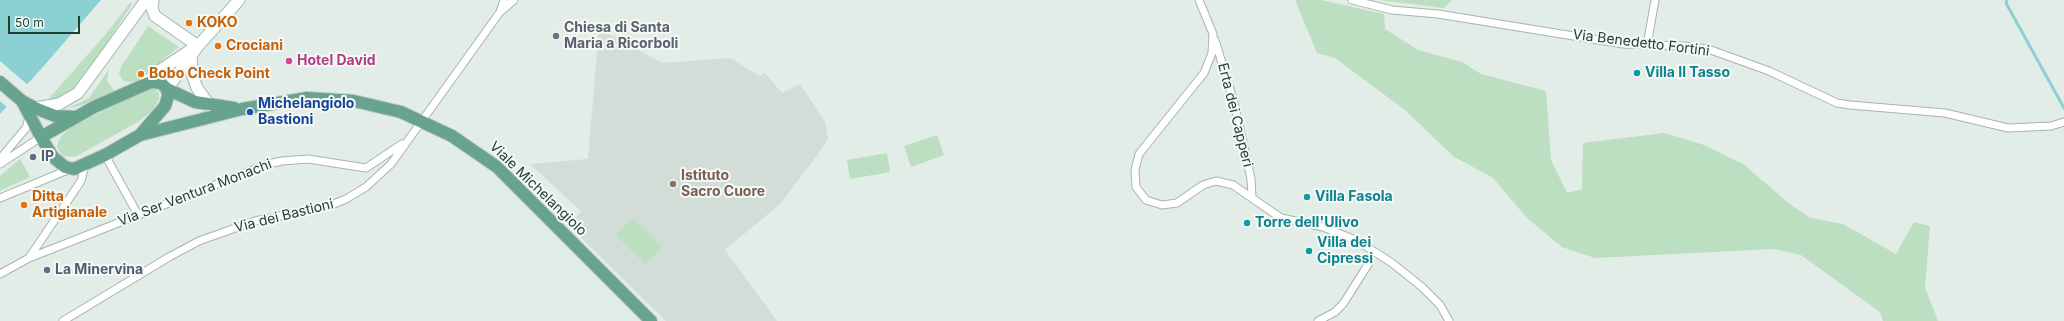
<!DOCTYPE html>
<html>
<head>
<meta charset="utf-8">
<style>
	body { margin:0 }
	#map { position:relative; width:2064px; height:321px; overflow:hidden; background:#e3ede8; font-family:Inter,sans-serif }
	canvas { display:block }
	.scale { position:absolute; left:8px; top:16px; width:72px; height:18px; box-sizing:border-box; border:2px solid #233f34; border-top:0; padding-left:5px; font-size:12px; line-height:14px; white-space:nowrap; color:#233f34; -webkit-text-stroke:3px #f4f9f6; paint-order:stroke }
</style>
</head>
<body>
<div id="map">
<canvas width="2064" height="321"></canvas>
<div class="scale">50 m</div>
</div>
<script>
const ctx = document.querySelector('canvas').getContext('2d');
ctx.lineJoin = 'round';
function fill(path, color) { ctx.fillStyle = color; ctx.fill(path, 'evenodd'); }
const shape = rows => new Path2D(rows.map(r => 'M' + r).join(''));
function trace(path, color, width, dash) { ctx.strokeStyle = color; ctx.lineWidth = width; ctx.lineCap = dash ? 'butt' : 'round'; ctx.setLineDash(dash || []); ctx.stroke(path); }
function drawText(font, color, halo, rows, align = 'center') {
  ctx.font = font + ' Inter,sans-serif'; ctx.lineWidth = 4; ctx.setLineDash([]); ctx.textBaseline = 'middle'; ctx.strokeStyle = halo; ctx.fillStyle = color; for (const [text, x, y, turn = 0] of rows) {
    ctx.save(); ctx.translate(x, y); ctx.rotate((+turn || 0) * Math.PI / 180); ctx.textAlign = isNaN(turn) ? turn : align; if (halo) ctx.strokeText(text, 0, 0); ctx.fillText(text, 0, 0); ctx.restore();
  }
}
fill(shape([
	[599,29,662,63,730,58,760,76,765,73,782,93,800,84,825,122,828,139,816,157,780,204,725,250,777,321,666,321,569,226,581,211,530,164,588,159]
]), '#d1ddd6');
fill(shape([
	[1295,0,1321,0,1384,14,1385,29,1418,50,1462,62,1481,74,1546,91,1551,160,1567,193,1582,189,1583,143,1664,133,1704,145,1743,164,1791,205,1811,218,1843,224,1896,254,1914,222,1930,226,1925,288,1938,321,1883,321,1880,312,1801,255,1774,249,1595,258,1562,247,1527,218,1492,177,1454,157,1405,110,1335,58,1317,53],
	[1379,0,1452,0,1444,8],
	[130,3,132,4,78,88,61,101,46,102,105,35],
	[148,26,179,47,137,81,131,82,123,81,119,74,121,67],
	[109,69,107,80,114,91,82,105,66,109,89,98],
	[146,89,155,89,159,93,159,99,153,110,138,122,75,157,64,156,59,151,57,146,60,138,69,128],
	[937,135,944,155,911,167,904,146],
	[887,153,890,172,850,179,847,160],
	[20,159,30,177,0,191,0,176],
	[633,218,662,247,645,264,616,235]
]), '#bcdec1');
fill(shape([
	[0,0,101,0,42,68,0,114]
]), '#8bd0d2');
fill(shape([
	[0,61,29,86,8,108,0,101]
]), '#e3ede8');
trace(shape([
	[2007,0,2006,3,2064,108]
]), '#8bd0d2', 3);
const street = shape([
	[1199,0,1213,34,1212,53,1204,73,1139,154,1135,170,1136,187,1146,200,1162,205,1177,203,1203,185,1216,181,1233,185,1281,218,1323,227,1358,241,1392,263,1422,287,1440,305,1449,321],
	[1352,0,1392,10,1438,14,1623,44,1684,46,1708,49,1769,71,1837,103,1850,105,1945,113,2008,128,2051,126,2064,122],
	[500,12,504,0],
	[1215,40,1235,106,1251,179,1252,197],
	[1647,45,1655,0],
	[105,155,138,215],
	[0,159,26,128,30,115],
	[0,164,41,137],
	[0,198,70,169],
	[29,258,268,164,282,161,308,159,366,168,402,144],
	[0,274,29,258,81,181,85,165],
	[63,321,169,257,199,241,255,221,329,206,346,199,366,187,391,164,500,12,514,0],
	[1318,321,1335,312,1343,304,1369,263]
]);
const secondary = shape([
	[153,0,152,8,155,16,198,46],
	[191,56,192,74,197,88,210,106],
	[145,83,162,69,192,49],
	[167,89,198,46,239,0],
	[35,108,59,104,78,93,146,0]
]);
const primary = shape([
	[0,82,22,101,35,108,55,116,75,117],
	[22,101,41,137,53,157,65,167,74,169,105,155,140,135,165,106,168,96,167,89],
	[140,135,242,109,307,98,354,101,401,112,452,136,497,167,651,321],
	[41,137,94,107,151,82,161,83,167,89,195,102,234,108]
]);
trace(street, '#a6b5ae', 9);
trace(secondary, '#a1b9ae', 13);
trace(primary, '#c1c9c6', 14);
trace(street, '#fff', 7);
trace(secondary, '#fff', 11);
trace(primary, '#67a38d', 12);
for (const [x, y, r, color] of [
	[189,23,4,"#e8710a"],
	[556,36,4,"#6b7280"],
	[218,46,4,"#e8710a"],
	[289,61,4,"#d1479c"],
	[1637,73,4,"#0f9aa8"],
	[141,74,4,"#e8710a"],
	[250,112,4,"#1a4fb4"],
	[33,157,4,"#5c6f8a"],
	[673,184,4,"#8d6e63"],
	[1307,197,4,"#0f9aa8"],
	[24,205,4,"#e8710a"],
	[1247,223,4,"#0f9aa8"],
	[1309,251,4,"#0f9aa8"],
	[47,270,4,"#5c6f8a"]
]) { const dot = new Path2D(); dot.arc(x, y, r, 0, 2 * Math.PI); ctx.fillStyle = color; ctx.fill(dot); trace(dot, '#f4f9f6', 1.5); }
drawText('bold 14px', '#c56008', '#f4f9f6', [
	["KOKO",197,23],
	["Crociani",226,46],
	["Bobo Check Point",149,74],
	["Ditta",32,197],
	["Artigianale",32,213]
], 'left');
drawText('bold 14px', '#5b616d', '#f4f9f6', [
	["Chiesa di Santa",564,28],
	["Maria a Ricorboli",564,44]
], 'left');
drawText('14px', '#233f34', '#f4f9f6', [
	["Via Benedetto Fortini",1641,43,7],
	["Erta dei Capperi",1235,115,76],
	["Viale Michelangiolo",538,189,44],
	["Via Ser Ventura Monachi",195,193,-21],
	["Via dei Bastioni",284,216,-14]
]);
drawText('bold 14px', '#b23c85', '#f4f9f6', [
	["Hotel David",297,61]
], 'left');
drawText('bold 14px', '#0d838f', '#f4f9f6', [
	["Villa Il Tasso",1645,73],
	["Villa Fasola",1315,197],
	["Torre dell'Ulivo",1255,223],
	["Villa dei",1317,243],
	["Cipressi",1317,259]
], 'left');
drawText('bold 14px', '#164399', '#f4f9f6', [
	["Michelangiolo",258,104],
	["Bastioni",258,120]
], 'left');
drawText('bold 14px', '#4e5e75', '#f4f9f6', [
	["IP",41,157],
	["La Minervina",55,270]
], 'left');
drawText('bold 14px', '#785e54', '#f4f9f6', [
	["Istituto",681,176],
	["Sacro Cuore",681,192]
], 'left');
</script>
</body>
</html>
